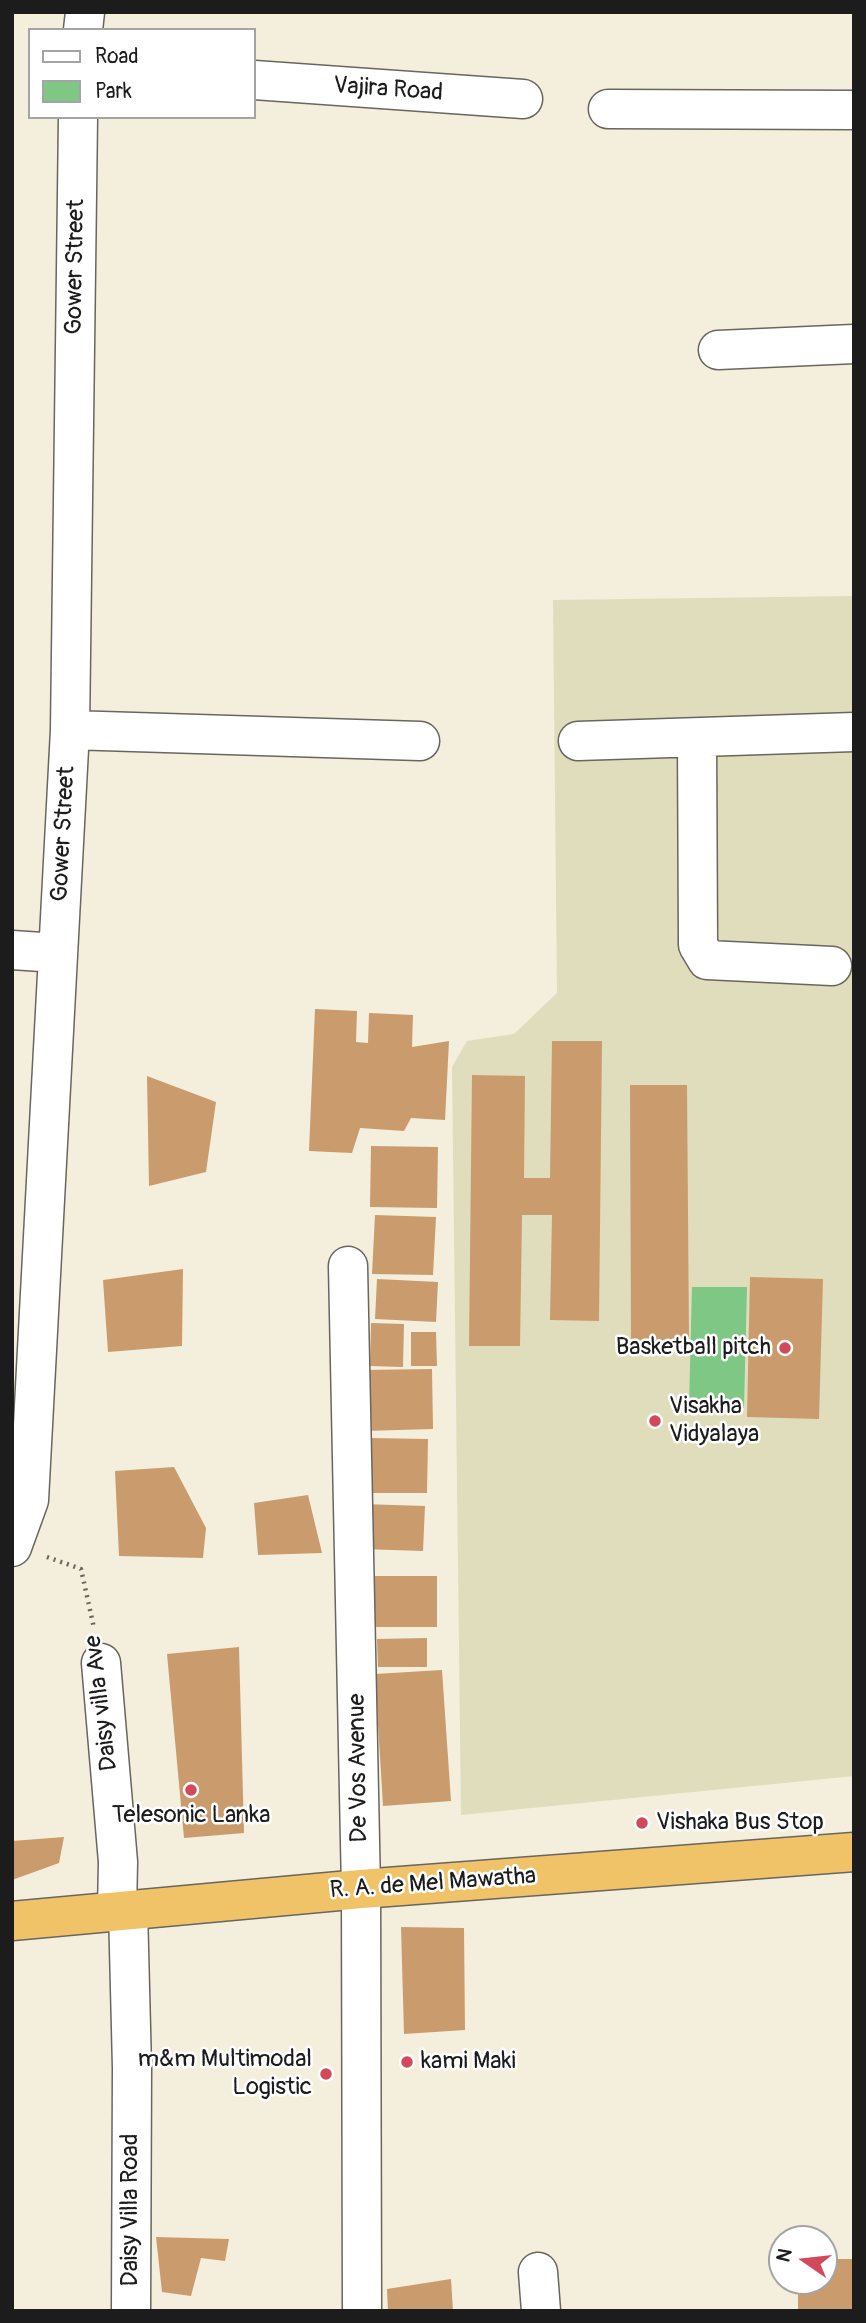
<!DOCTYPE html>
<html>
<head>
<meta charset="utf-8">
<style>
	body { margin:0 }
	#map { position:relative; width:866px; height:2323px; overflow:hidden; background:#f4eedc; font-family:Pangolin,sans-serif }
	canvas { display:block }
	.frame { position:absolute; inset:0; border:14px solid #1c1c1c; pointer-events:none }
	.legend { position:absolute; left:28px; top:28px; width:228px; height:91px; box-sizing:border-box; background:#fff; border:2px solid #a4a4a4; margin:0; padding:9px 12px; list-style:none; font-size:21px; color:#1c1c1c }
	.legend li { display:flex; align-items:center; gap:14px; height:35px }
	.legend b { width:35px; border:2px solid #a4a4a4 }
	.north { position:absolute; left:768px; top:2225px; width:70px; height:70px; box-sizing:border-box; background:#fff; border:2px solid #a4a4a4; border-radius:50%; rotate:284deg; font-size:19px; font-weight:700; line-height:28px; text-align:center; color:#1c1c1c }
	.north::after { content:''; display:block; margin:auto; width:24px; height:32px; background:#d1495b; clip-path:polygon(50% 0,100% 100%,50% 72%,0 100%) }
</style>
</head>
<body>
<div id="map">
<canvas width="866" height="2323"></canvas>
<div class="frame"></div>
<ul class="legend">
<li><b style="height:9px;background:#fff"></b>Road</li>
<li><b style="height:19px;background:#7ec784"></b>Park</li>
</ul>
<div class="north">N</div>
</div>
<script>
const ctx = document.querySelector('canvas').getContext('2d');
ctx.lineJoin = 'round';
function fill(path, color) { ctx.fillStyle = color; ctx.fill(path, 'evenodd'); }
const shape = rows => new Path2D(rows.map(r => 'M' + r).join(''));
function trace(path, color, width, dash) { ctx.strokeStyle = color; ctx.lineWidth = width; ctx.lineCap = dash ? 'butt' : 'round'; ctx.setLineDash(dash || []); ctx.stroke(path); }
function drawText(font, color, halo, rows, align = 'center') {
  ctx.font = font + ' Pangolin,sans-serif'; ctx.lineWidth = 5; ctx.setLineDash([]); ctx.textBaseline = 'middle'; ctx.strokeStyle = halo; ctx.fillStyle = color; for (const [text, x, y, turn = 0] of rows) {
    ctx.save(); ctx.translate(x, y); ctx.rotate((+turn || 0) * Math.PI / 180); ctx.textAlign = isNaN(turn) ? turn : align; if (halo) ctx.strokeText(text, 0, 0); ctx.fillText(text, 0, 0); ctx.restore();
  }
}
fill(shape([
	[854,596,854,1776,461,1815,452,1067,467,1041,514,1034,557,993,553,600]
]), '#dfddbb');
fill(shape([
	[692,1287,747,1287,744,1408,689,1407]
]), '#7ec784');
fill(shape([
	[315,1009,357,1011,356,1042,368,1043,369,1013,413,1015,412,1047,449,1041,445,1120,411,1118,404,1131,360,1128,352,1153,309,1151],
	[552,1041,602,1041,599,1321,550,1320,552,1215,522,1215,520,1346,469,1346,472,1075,525,1076,524,1178,550,1178],
	[147,1076,216,1102,206,1172,149,1186],
	[630,1085,687,1085,689,1340,631,1341],
	[371,1146,438,1147,437,1208,370,1207],
	[375,1215,436,1217,433,1275,372,1274],
	[183,1269,182,1346,108,1352,103,1280],
	[750,1277,823,1279,819,1419,747,1417],
	[377,1279,438,1282,436,1322,375,1319],
	[371,1323,404,1324,403,1367,370,1366],
	[411,1332,436,1332,437,1366,411,1366],
	[432,1369,433,1429,364,1431,363,1370],
	[369,1438,428,1439,427,1493,369,1493],
	[174,1467,206,1528,203,1558,119,1556,115,1471],
	[308,1495,322,1553,258,1555,254,1503],
	[362,1504,425,1506,423,1551,361,1549],
	[375,1576,437,1576,437,1627,375,1627],
	[427,1638,427,1667,378,1667,377,1639],
	[239,1647,244,1833,184,1838,167,1654],
	[442,1670,451,1801,383,1806,375,1674],
	[64,1837,59,1863,12,1880,12,1841],
	[401,1927,464,1928,465,2030,404,2034],
	[156,2237,229,2239,225,2261,201,2258,191,2296,162,2292],
	[824,2259,854,2259,854,2311,798,2311,798,2281,824,2281],
	[451,2279,453,2311,388,2311,387,2289]
]), '#ca9b6d');
const minor = shape([
	[83,30,85,12],
	[254,80,523,99],
	[608,109,854,110],
	[718,350,854,344],
	[70,730,420,741],
	[697,738,698,945,707,960,832,966],
	[578,741,854,732],
	[12,950,57,953],
	[348,1266,361,1889,362,2311],
	[12,1547,29,1500,70,730,78,117],
	[101,1663,118,1862,117,1910],
	[128,1909,132,2068,131,2311],
	[538,2272,541,2311]
]);
const highway = shape([
	[12,1921,361,1889,854,1852]
]);
trace(minor, '#68665f', 41);
trace(highway, '#68665f', 41);
trace(shape([
	[47,1557,81,1569,94,1628]
]), '#68665f', 4.5, [2, 5]);
trace(minor, '#fff', 38);
trace(highway, '#f0c369', 38);
for (const [x, y, r, color] of [
	[785,1348,7,"#d1495b"],
	[655,1421,7,"#d1495b"],
	[191,1790,7,"#d1495b"],
	[642,1823,7,"#d1495b"],
	[407,2062,7,"#d1495b"],
	[326,2074,7,"#d1495b"]
]) { const dot = new Path2D(); dot.arc(x, y, r, 0, 2 * Math.PI); ctx.fillStyle = color; ctx.fill(dot); trace(dot, '#fff', 2.5); }
drawText('24px', '#1c1c1c', '#fff', [
	["Vajira Road",388,90,4],
	["Gower Street",76,267,-89],
	["Gower Street",64,834,-87],
	["Daisy villa Ave",102,1703,-97],
	["De Vos Avenue",359,1768,-91],
	["R. A. de Mel Mawatha",433,1884,-4],
	["Daisy Villa Road",131,2210,-90]
]);
drawText('24px', '#1c1c1c', '#fff', [
	["Basketball pitch",771,1348,"right"],
	["Visakha",669,1407],
	["Vidyalaya",669,1435],
	["Telesonic Lanka",191,1816,"center"],
	["Vishaka Bus Stop",656,1823],
	["m&m Multimodal",312,2060,"right"],
	["Logistic",312,2088,"right"],
	["kami Maki",421,2062]
], 'left');
</script>
</body>
</html>
